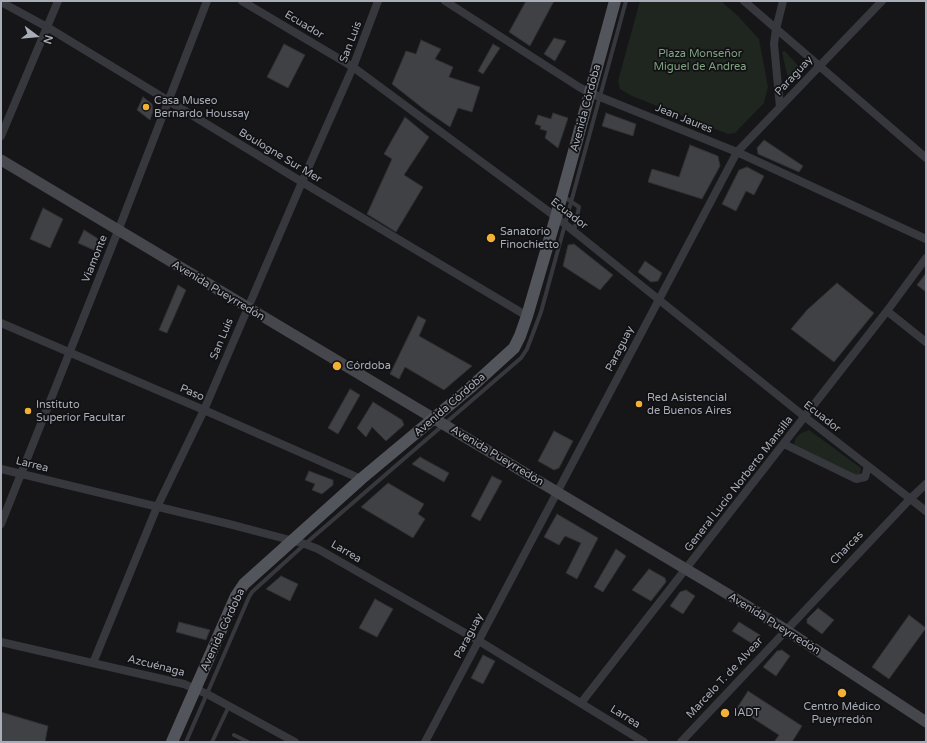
<!DOCTYPE html>
<html>
<head>
<meta charset="utf-8">
<style>
	body { margin:0 }
	#map { position:relative; width:927px; height:743px; overflow:hidden; background:#161618; font-family:"Varela Round",sans-serif }
	canvas { display:block }
	.frame { position:absolute; inset:0; border:2px solid #a8adb8; pointer-events:none }
	.north { position:absolute; left:16px; top:16px; width:40px; height:40px; -webkit-text-stroke:3px #111113; paint-order:stroke; rotate:106deg; font-size:11px; font-weight:700; line-height:16px; text-align:center; color:#a8adb8 }
	.north::after { content:''; display:block; margin:auto; width:14px; height:18px; background:#a8adb8; clip-path:polygon(50% 0,100% 100%,50% 72%,0 100%) }
</style>
</head>
<body>
<div id="map">
<canvas width="927" height="743"></canvas>
<div class="frame"></div>
<div class="north">N</div>
</div>
<script>
const ctx = document.querySelector('canvas').getContext('2d');
ctx.lineJoin = 'round';
function fill(path, color) { ctx.fillStyle = color; ctx.fill(path, 'evenodd'); }
const shape = rows => new Path2D(rows.map(r => 'M' + r).join(''));
function trace(path, color, width, dash) { ctx.strokeStyle = color; ctx.lineWidth = width; ctx.lineCap = dash ? 'butt' : 'round'; ctx.setLineDash(dash || []); ctx.stroke(path); }
function drawText(font, color, halo, rows, align = 'center') {
  ctx.font = font + ' "Varela Round",sans-serif'; ctx.lineWidth = 3.5; ctx.setLineDash([]); ctx.textBaseline = 'middle'; ctx.strokeStyle = halo; ctx.fillStyle = color; for (const [text, x, y, turn = 0] of rows) {
    ctx.save(); ctx.translate(x, y); ctx.rotate((+turn || 0) * Math.PI / 180); ctx.textAlign = isNaN(turn) ? turn : align; if (halo) ctx.strokeText(text, 0, 0); ctx.fillText(text, 0, 0); ctx.restore();
  }
}
fill(shape([
	[640,1,721,1,739,17,759,39,768,87,764,103,735,133,728,134,632,96,620,89,618,81],
	[785,51,800,68,798,72,789,83,782,52],
	[809,430,861,468,860,474,858,476,793,447,796,438,801,433]
]), '#1e261f');
const building = shape([
	[526,1,554,1,530,46,509,32,526,1],
	[554,38,566,41,555,61,544,54,554,38],
	[421,40,441,49,435,59,453,67,449,77,480,87,472,112,458,108,450,127,425,110,392,84,406,51,416,54,421,40],
	[284,44,305,55,288,88,267,77,284,44],
	[493,44,500,48,483,74,478,71,493,44],
	[143,97,152,104,153,111,150,120,137,110,143,97],
	[553,113,568,118,558,148,545,138,547,131,540,129,541,126,535,124,538,115,551,119,553,113],
	[606,113,636,124,633,136,602,126,606,113],
	[405,117,429,137,404,175,423,187,396,232,367,214,392,159,384,154,405,117],
	[764,140,803,166,799,172,758,154,757,148,764,140],
	[690,145,718,156,720,166,702,199,648,182,652,169,679,177,690,145],
	[747,167,764,176,754,195,746,191,736,211,722,204,739,170,747,167],
	[43,208,63,219,50,248,30,239,43,208],
	[84,230,97,238,101,246,98,252,78,243,84,230],
	[574,244,613,275,600,290,563,266,568,245,574,244],
	[645,261,662,273,658,281,651,282,638,272,645,261],
	[926,273,926,292,917,285,926,273],
	[837,283,874,313,834,362,791,329,807,310,837,283],
	[178,285,186,290,167,333,159,330,178,285],
	[418,316,426,320,419,336,472,366,444,390,405,367,399,379,390,374,418,316],
	[350,389,360,395,338,434,328,428,350,389],
	[373,402,402,420,404,425,386,441,372,427,366,437,357,428,373,402],
	[554,431,573,441,559,468,554,470,538,461,554,431],
	[420,457,449,473,444,482,412,464,420,457],
	[309,471,333,480,333,485,322,494,312,490,315,484,305,480,309,471],
	[492,476,502,481,480,521,471,516,492,476],
	[388,483,424,504,418,514,425,519,413,538,361,507,388,483],
	[557,514,598,538,577,579,566,573,581,543,565,536,559,545,544,537,557,514],
	[616,549,626,556,603,592,594,587,616,549],
	[649,569,665,578,666,582,651,601,632,590,649,569],
	[281,576,298,584,290,601,266,589,281,576],
	[686,590,695,596,683,614,670,606,680,592,686,590],
	[375,599,393,609,377,637,359,628,375,599],
	[818,608,834,620,822,634,807,623,807,619,818,608],
	[909,615,926,628,889,679,872,667,909,615],
	[179,622,210,630,206,640,176,632,179,622],
	[739,622,760,635,760,640,756,646,732,631,739,622],
	[782,650,790,656,776,676,763,667,777,651,782,650],
	[483,655,495,661,483,684,471,678,483,655],
	[748,691,802,726,792,742,774,742,779,735,737,708,748,691],
	[1,712,48,726,45,742,1,742,1,712]
]);
fill(building, '#404145');
trace(building, '#303034', 1);
trace(shape([
	[563,196,579,207,574,231],
	[234,735,248,742],
	[186,742,249,597,252,592,305,544,521,358,527,349,541,312,626,1],
	[212,742,229,706]
]), '#37383d', 4);
trace(shape([
	[242,1,353,67,556,217,805,417,926,511],
	[445,1,579,87,590,93,737,152,926,239],
	[744,1,926,158],
	[1,2,47,27,302,182,527,316],
	[780,107,774,44,776,29,783,1],
	[1,136,58,1],
	[887,311,926,342],
	[1,323,204,410,361,479],
	[784,444,856,479,865,477,868,466],
	[1,469,229,524,305,544,318,549,479,641,644,742],
	[1,524,118,231,207,1],
	[1,642,184,684,207,694,295,742],
	[93,663,157,507,204,410,302,182,353,67,378,1],
	[581,703,887,311,926,258],
	[425,742,737,152,882,1],
	[681,742,910,499,926,484]
]), '#37383d', 8);
trace(shape([
	[1,160,736,599,786,630,926,722]
]), '#45474d', 11);
trace(shape([
	[172,742,236,596,244,584,361,479,470,388,514,348,520,336,527,316,556,217,615,1]
]), '#53555c', 12);
for (const [x, y, r, color] of [
	[146,107,4,"#f2b134"],
	[491,238,5,"#f2b134"],
	[337,366,5,"#f2b134"],
	[639,404,4,"#f2b134"],
	[28,411,4,"#f2b134"],
	[842,693,5,"#f2b134"],
	[725,713,5,"#f2b134"]
]) { const dot = new Path2D(); dot.arc(x, y, r, 0, 2 * Math.PI); ctx.fillStyle = color; ctx.fill(dot); trace(dot, '#111113', 1.5); }
drawText('11px', '#a8adb8', '#111113', [
	["Ecuador",304,25,31],
	["San Luis",351,42,-69],
	["Paraguay",794,76,-47],
	["Avenida Córdoba",586,108,-75],
	["Jean Jaures",684,119,22],
	["Boulogne Sur Mer",280,156,31],
	["Ecuador",569,214,38],
	["Viamonte",95,259,-68],
	["Avenida Pueyrredón",218,291,31],
	["San Luis",222,339,-67],
	["Paraguay",620,349,-63],
	["Paso",192,393,23],
	["Avenida Córdoba",450,405,-41],
	["Ecuador",822,417,38],
	["Avenida Pueyrredón",497,456,31],
	["Larrea",32,465,14],
	["General Lucio Norberto Mansilla",739,484,-52],
	["Charcas",847,548,-46],
	["Larrea",346,552,30],
	["Avenida Pueyrredón",774,624,32],
	["Avenida Córdoba",223,630,-65],
	["Paraguay",469,636,-62],
	["Azcuénaga",156,666,14],
	["Marcelo T. de Alvear",725,678,-47],
	["Larrea",625,717,32]
]);
drawText('11px', '#7fa381', '#111113', [
	["Plaza Monseñor",700,54],
	["Miguel de Andrea",700,67]
]);
drawText('11px', '#a8adb8', '#111113', [
	["Casa Museo",154,101],
	["Bernardo Houssay",154,114],
	["Sanatorio",500,232],
	["Finochietto",500,245],
	["Córdoba",346,366],
	["Red Asistencial",647,398],
	["de Buenos Aires",647,411],
	["Instituto",36,405],
	["Superior Facultar",36,418],
	["Centro Médico",842,707,"center"],
	["Pueyrredón",842,720,"center"],
	["IADT",734,713]
], 'left');
</script>
</body>
</html>
